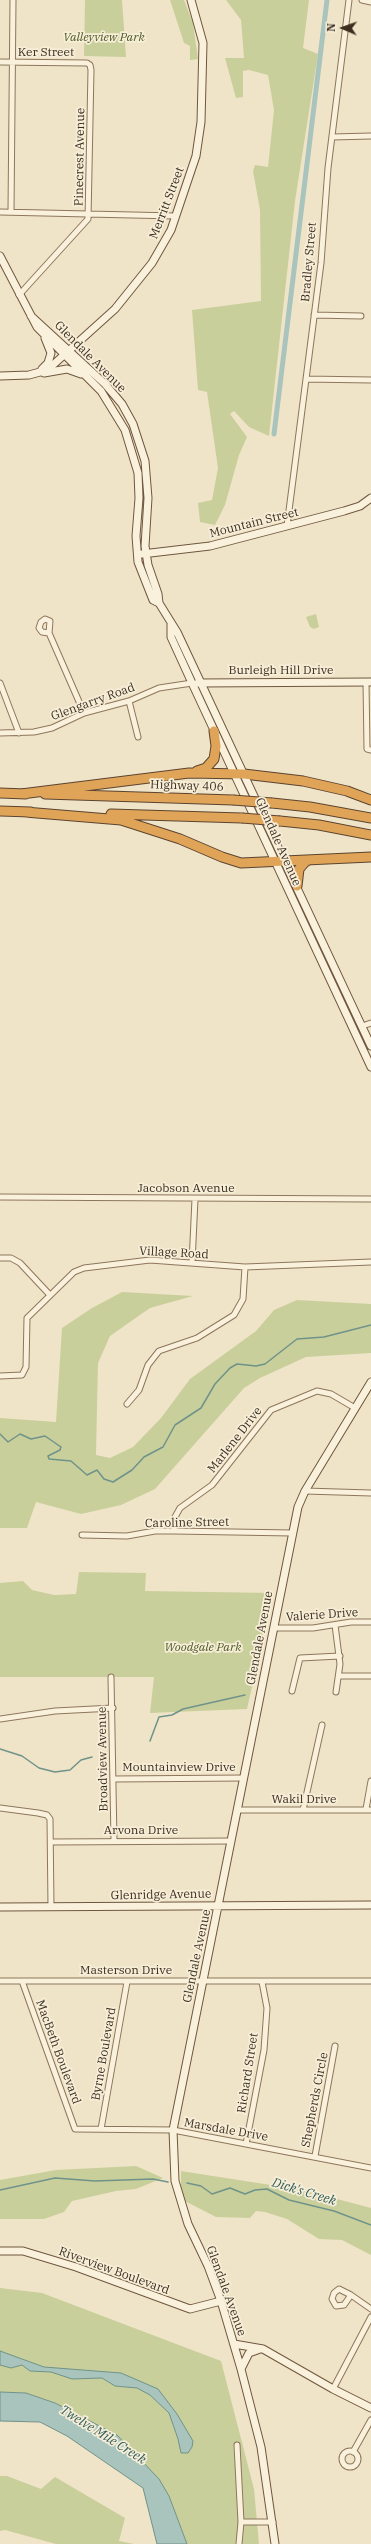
<!DOCTYPE html>
<html>
<head>
<meta charset="utf-8">
<style>
	body { margin:0 }
	#map { position:relative; width:371px; height:2544px; overflow:hidden; background:#f0e4c8; font-family:"IBM Plex Serif",serif }
	canvas { display:block }
	.north { position:absolute; left:323px; top:8px; width:40px; height:40px; -webkit-text-stroke:3px #f7eed8; paint-order:stroke; rotate:272deg; font-size:11px; font-weight:700; line-height:16px; text-align:center; color:#3d2e20 }
	.north::after { content:''; display:block; margin:auto; width:14px; height:18px; background:#3d2e20; clip-path:polygon(50% 0,100% 100%,50% 72%,0 100%) }
</style>
</head>
<body>
<div id="map">
<canvas width="371" height="2544"></canvas>
<div class="north">N</div>
</div>
<script>
const ctx = document.querySelector('canvas').getContext('2d');
ctx.lineJoin = 'round';
function fill(path, color) { ctx.fillStyle = color; ctx.fill(path, 'evenodd'); }
const shape = rows => new Path2D(rows.map(r => 'M' + r).join(''));
function trace(path, color, width, dash) { ctx.strokeStyle = color; ctx.lineWidth = width; ctx.lineCap = dash ? 'butt' : 'round'; ctx.setLineDash(dash || []); ctx.stroke(path); }
function drawText(font, color, halo, rows, align = 'center') {
  ctx.font = font + ' "IBM Plex Serif",serif'; ctx.lineWidth = 3.5; ctx.setLineDash([]); ctx.textBaseline = 'middle'; ctx.strokeStyle = halo; ctx.fillStyle = color; for (const [text, x, y, turn = 0] of rows) {
    ctx.save(); ctx.translate(x, y); ctx.rotate((+turn || 0) * Math.PI / 180); ctx.textAlign = isNaN(turn) ? turn : align; if (halo) ctx.strokeText(text, 0, 0); ctx.fillText(text, 0, 0); ctx.restore();
  }
}
fill(shape([
	[85,0,122,0,126,57,84,56],
	[170,0,184,0,193,23,198,59,190,60,190,46,184,43],
	[226,0,309,0,303,48,318,54,295,201,269,436,249,427,234,411,230,414,247,437,239,455,225,505,215,525,200,522,198,503,212,500,218,468,207,392,198,390,192,310,261,301,260,210,253,171,255,165,268,167,274,110,268,75,249,70,243,71,243,97,236,98,225,58,244,58,241,20],
	[316,614,319,627,314,629,310,627,306,617],
	[122,1292,193,1296,150,1308,110,1336,98,1363,96,1455,110,1458,133,1447,161,1418,190,1379,256,1331,274,1310,297,1300,371,1304,371,1353,306,1357,260,1378,244,1388,155,1489,121,1505,81,1514,36,1502,27,1528,0,1528,0,1418,56,1422,62,1328,92,1308],
	[79,1572,146,1573,145,1591,273,1593,247,1709,150,1713,154,1677,0,1677,0,1583,23,1581,32,1590,54,1595,76,1594],
	[136,2166,163,2178,136,2189,116,2191,72,2201,64,2212,44,2219,0,2219,0,2180,56,2170],
	[181,2171,303,2190,371,2208,371,2255,342,2240,319,2239,287,2219,265,2212,256,2211,250,2218,216,2217,181,2199],
	[0,2288,42,2293,221,2361,254,2489,259,2544,187,2544,169,2496,117,2435,55,2403,26,2393,0,2392],
	[0,2476,7,2476,41,2489,55,2477,125,2518,119,2541,134,2544,56,2544,5,2530,0,2531]
]), '#c9cf9b');
const water = shape([
	[0,2351,44,2367,121,2373,158,2389,177,2414,193,2441,192,2447,188,2453,181,2453,178,2439,169,2413,150,2395,137,2388,115,2386,102,2378,72,2379,51,2372,30,2371,22,2365,11,2368,0,2365,0,2351],
	[0,2392,26,2393,55,2403,117,2435,159,2479,169,2496,187,2544,157,2544,143,2488,67,2436,40,2422,0,2421,0,2392]
]);
fill(water, '#a9c4bc');
trace(water, '#6f938a', 1);
trace(shape([
	[0,1434,8,1442,20,1434,31,1439,45,1436,61,1447,60,1450,48,1456,49,1459,71,1461,87,1475,97,1470,104,1479,113,1482,132,1470,144,1457,163,1447,175,1425,201,1408,215,1384,230,1368,237,1364,256,1366,265,1364,297,1339,324,1337,371,1325],
	[150,1741,159,1717,172,1715,183,1709,245,1695],
	[0,1749,22,1756,39,1768,55,1772,70,1770,81,1760,92,1757],
	[187,2183,201,2186,212,2194,230,2188,245,2194,255,2190,267,2189,289,2200,334,2211,371,2225],
	[0,2190,55,2178,95,2181,153,2179,168,2182]
]), '#6f938a', 1.5);
trace(shape([
	[274,434,327,0]
]), '#a9c4bc', 5);
const street = shape([
	[362,0,371,2],
	[0,62,87,63,90,65,91,70,88,219,19,295],
	[332,137,371,136],
	[11,211,13,0],
	[0,212,176,216],
	[314,315,361,316],
	[306,379,371,380],
	[287,526,321,263,328,168,349,0],
	[49,633,42,632,39,628,41,622,45,619,50,621,49,633,84,713],
	[366,682,367,749,371,750],
	[0,683,19,733],
	[129,701,138,737],
	[0,733,34,732,52,728,84,713,129,701,159,688,192,683],
	[362,1026,371,1023],
	[0,1197,371,1199],
	[0,1258,11,1258,20,1263,49,1294],
	[192,1263,195,1199],
	[0,1376,22,1375,26,1367,27,1318,74,1272,84,1268,150,1260,245,1267,371,1262],
	[127,1404,139,1390,148,1365,159,1351,197,1338,234,1315,243,1299,245,1267],
	[305,1491,371,1493],
	[174,1531,175,1517,180,1508,212,1485,271,1410,317,1391,331,1394,355,1408],
	[82,1535,127,1536,155,1531,174,1531,292,1533],
	[335,1625,340,1664,336,1692],
	[274,1628,313,1628,351,1622,371,1622],
	[339,1676,371,1676],
	[111,1677,114,1841],
	[292,1691,300,1658,340,1656],
	[0,1719,55,1711,113,1708],
	[114,1779,244,1778],
	[0,1808,38,1813,47,1815,50,1819,51,1907],
	[366,1809,371,1781],
	[237,1810,371,1810],
	[303,1810,322,1725],
	[52,1842,231,1841],
	[0,1981,371,1981],
	[22,1981,75,2129,173,2130,371,2168],
	[101,2129,127,1982],
	[246,2144,264,2050,267,2008,262,1982],
	[315,2156,335,2046],
	[351,2295,344,2305,336,2306,332,2299,334,2293,339,2289,351,2295,371,2309],
	[333,2389,371,2317],
	[237,2445,241,2522,239,2544],
	'342 2459a8 8 0 1 1 16 0a8 8 0 1 1-16 0Z',
	[353,2452,371,2420],
	[241,2522,273,2522]
]);
const secondary = shape([
	[0,256,37,327,101,391,125,430,138,473,139,498,136,536,138,562,153,600,159,603],
	[31,316,105,384,122,404,133,424,145,461,148,498,145,546,148,565,158,594,159,603,177,632,371,1046],
	[42,369,48,363,51,353,45,338],
	[44,373,67,369,81,374],
	[0,376,29,375,40,372,54,364,115,309,152,263,171,230,196,156,201,122,203,43,191,0],
	[142,554,210,546,344,511,360,506,371,498],
	[171,625,171,637,192,683,371,1067],
	[198,683,371,682],
	[0,1907,371,1905],
	[0,2251,23,2251,76,2267,190,2309,221,2301],
	[234,2344,263,2349,333,2389,371,2408],
	[241,2369,249,2353,260,2349],
	[275,2544,261,2447,241,2369,221,2301,208,2266,188,2224,175,2181,173,2130,298,1507,305,1491,371,1382]
]);
const highway = shape([
	[197,771,206,768,214,759,216,746,214,731],
	[0,793,26,794],
	[21,794,189,773,244,774,303,781,347,791,371,800],
	[45,794,233,800],
	[272,803,310,807,371,818],
	[0,811,31,812],
	[25,812,121,820,180,839,222,857,241,863,371,857],
	[111,814,242,818],
	[280,821,319,825,371,835],
	[297,886,299,869,305,862,309,860]
]);
trace(street, '#8d765c', 7);
trace(secondary, '#6f573f', 9);
trace(highway, '#5b4430', 11);
trace(street, '#faf1dc', 5);
trace(secondary, '#faf1dc', 7);
trace(highway, '#e0a458', 9);
const highwayBridge = shape([
	[233,800,272,803],
	[242,818,280,821]
]);
trace(highwayBridge, '#5b4430', 11, []);
trace(highwayBridge, '#e0a458', 9);
drawText('italic 12px', '#4d5a26', '#f7eed8', [
	["Valleyview Park",104,38],
	["Woodgale Park",203,1648]
]);
drawText('12px', '#3d2e20', '#f7eed8', [
	["Ker Street",46,53],
	["Pinecrest Avenue",80,157,-89],
	["Merritt Street",167,203,-69],
	["Bradley Street",309,262,-85],
	["Glendale Avenue",90,357,45],
	["Mountain Street",254,523,-14],
	["Burleigh Hill Drive",281,671],
	["Glengarry Road",93,702,-20],
	["Highway 406",187,786,2],
	["Glendale Avenue",278,842,66],
	["Jacobson Avenue",186,1189],
	["Village Road",174,1253,3],
	["Marlene Drive",235,1440,-52],
	["Caroline Street",187,1523,-1],
	["Valerie Drive",322,1615,-4],
	["Glendale Avenue",260,1638,-79],
	["Broadview Avenue",103,1759,-91],
	["Mountainview Drive",179,1768],
	["Wakil Drive",304,1800],
	["Arvona Drive",141,1831],
	["Glenridge Avenue",161,1895,-1],
	["Glendale Avenue",197,1956,-78],
	["Masterson Drive",126,1971],
	["MacBeth Boulevard",58,2052,70],
	["Byrne Boulevard",104,2054,-80],
	["Richard Street",248,2073,-81],
	["Shepherds Circle",315,2100,-79],
	["Marsdale Drive",226,2130,10],
	["Riverview Boulevard",114,2271,20],
	["Glendale Avenue",226,2291,70]
]);
drawText('italic 13px', '#2f5d5a', '#f7eed8', [
	["Dick's Creek",304,2192,17],
	["Twelve Mile Creek",103,2435,32]
]);
</script>
</body>
</html>
